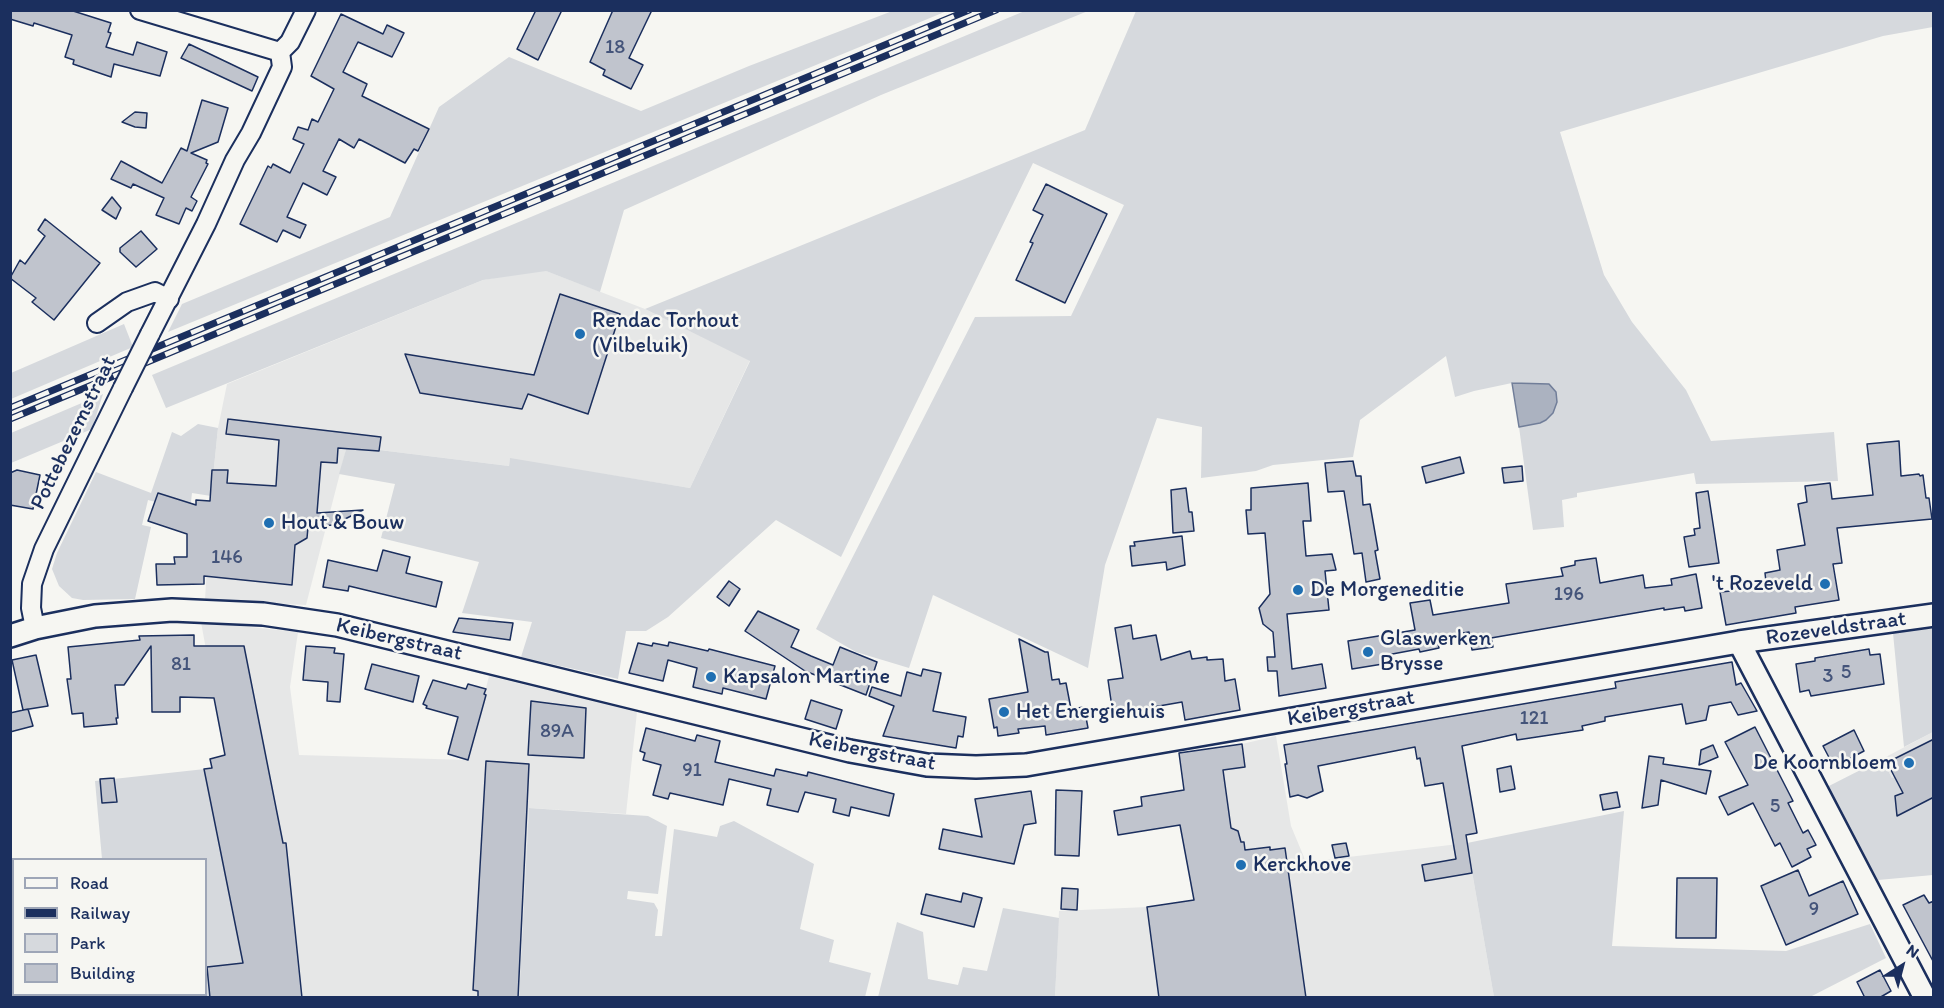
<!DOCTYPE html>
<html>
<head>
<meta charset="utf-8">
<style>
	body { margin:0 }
	#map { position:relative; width:1944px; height:1008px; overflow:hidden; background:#f6f6f2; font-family:Itim,sans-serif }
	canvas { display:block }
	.frame { position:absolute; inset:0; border:12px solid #1b2f5e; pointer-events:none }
	.legend { position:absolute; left:12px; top:858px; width:195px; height:138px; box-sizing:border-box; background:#f6f6f2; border:2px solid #9ea6b7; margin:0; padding:8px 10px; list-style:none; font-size:18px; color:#1b2f5e }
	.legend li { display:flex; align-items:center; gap:12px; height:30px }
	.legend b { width:30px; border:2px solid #9ea6b7 }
	.north { position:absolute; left:1872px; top:936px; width:60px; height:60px; -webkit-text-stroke:4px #f6f6f2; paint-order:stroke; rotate:36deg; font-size:16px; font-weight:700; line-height:24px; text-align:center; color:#1b2f5e }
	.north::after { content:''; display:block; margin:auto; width:21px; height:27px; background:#1b2f5e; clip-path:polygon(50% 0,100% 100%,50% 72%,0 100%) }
</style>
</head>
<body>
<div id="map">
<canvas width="1944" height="1008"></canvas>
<div class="frame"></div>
<ul class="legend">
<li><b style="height:8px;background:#f6f6f2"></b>Road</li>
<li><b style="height:8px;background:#1b2f5e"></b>Railway</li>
<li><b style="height:16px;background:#d6d9dd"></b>Park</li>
<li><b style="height:16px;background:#c0c4cd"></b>Building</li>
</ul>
<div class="north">N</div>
</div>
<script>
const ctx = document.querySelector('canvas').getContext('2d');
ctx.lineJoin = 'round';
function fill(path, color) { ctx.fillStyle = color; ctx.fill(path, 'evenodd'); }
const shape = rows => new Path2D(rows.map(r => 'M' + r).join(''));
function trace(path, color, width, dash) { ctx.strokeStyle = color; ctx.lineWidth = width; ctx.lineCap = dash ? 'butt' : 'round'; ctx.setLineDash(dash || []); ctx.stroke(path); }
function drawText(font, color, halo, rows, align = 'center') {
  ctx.font = font + ' Itim,sans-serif'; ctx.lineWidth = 5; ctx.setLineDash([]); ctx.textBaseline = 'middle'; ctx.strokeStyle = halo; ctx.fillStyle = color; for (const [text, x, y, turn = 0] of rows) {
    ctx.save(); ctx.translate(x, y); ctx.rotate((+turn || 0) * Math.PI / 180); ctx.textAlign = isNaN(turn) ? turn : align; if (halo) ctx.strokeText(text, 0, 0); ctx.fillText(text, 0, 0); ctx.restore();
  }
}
fill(shape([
	[541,269,645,309,750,360,690,488,510,459,509,466,347,446,306,605,205,600,211,496,218,428,227,384,483,280],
	[201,622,298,632,290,687,299,755,468,760,489,676,637,712,626,814,529,808,519,997,210,997,207,967,243,963,205,769,227,765],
	[1933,732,1933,790,1892,778,1882,759],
	[1276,736,1291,826,1306,862,1467,843,1494,997,1055,998,1059,911,1147,907,1198,899,1179,753,1242,744]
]), '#e6e7e7');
fill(shape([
	[895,10,947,11,168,332,182,304,390,217,439,107,509,57,641,111,749,66],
	[1027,10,1088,11,881,95,624,210,600,292,546,271,483,280,166,408,152,375],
	[1136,11,1933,11,1933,27,1883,36,1560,132,1604,275,1632,322,1686,390,1711,441,1834,432,1838,481,1696,484,1694,473,1577,493,1577,497,1562,500,1564,527,1533,530,1519,427,1546,420,1553,412,1557,402,1512,383,1474,391,1455,397,1446,356,1360,420,1353,457,1273,465,1256,471,1201,478,1202,427,1157,418,1105,565,1088,668,933,595,909,668,856,652,816,629,975,317,1071,316,1124,205,1033,163,841,557,776,520,668,617,646,631,626,631,618,679,521,657,532,622,462,613,479,562,381,538,395,484,339,474,347,446,509,466,510,458,690,488,750,361,645,309,1085,130],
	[124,324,133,347,11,399,11,373],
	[103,394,92,429,11,463,11,433],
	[198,424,218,428,211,496,192,493,190,511,148,500,142,525,151,527,135,599,83,600,72,598,59,586,52,569,57,553,96,472,151,493,172,432,181,436],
	[1933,628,1933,732,1904,747,1893,633],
	[1882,759,1892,778,1921,766,1933,790,1933,875,1878,880,1827,787],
	[205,769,243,963,207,967,210,997,116,997,116,995,206,994,206,860,102,859,95,781],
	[529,808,648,816,667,826,658,894,628,891,627,899,654,903,658,910,655,936,662,936,674,829,717,837,720,826,734,821,814,864,800,929,834,940,829,962,871,973,865,997,519,997],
	[1624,811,1612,946,1786,951,1870,924,1886,958,1810,997,1494,997,1467,843],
	[1003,908,1059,918,1055,997,878,997,897,922,923,932,928,979,958,985,963,967,987,971]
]), '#d6d9dd');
const water = shape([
	[1512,383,1549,384,1556,392,1557,402,1553,413,1546,420,1540,423,1519,427,1512,383]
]);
fill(water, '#abb2c0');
trace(water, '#717e99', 1.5);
const building = shape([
	[10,10,70,10,111,23,108,32,111,33,106,47,133,55,137,42,167,52,160,76,114,64,111,77,73,64,74,60,65,57,72,35,34,23,33,26,10,19,10,10],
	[536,10,562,10,538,60,517,49,536,10],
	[613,10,652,10,629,58,643,65,631,89,603,75,605,70,590,62,613,10],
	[341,14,383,34,387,25,404,33,392,57,358,42,343,72,367,84,362,96,429,129,418,151,414,149,405,163,359,139,354,148,339,139,323,171,336,177,327,195,303,183,287,217,306,225,300,238,283,230,277,242,240,224,268,166,271,168,273,164,290,173,304,144,293,139,298,127,308,130,312,119,318,122,334,89,311,76,341,14],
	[189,44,258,77,252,91,181,58,189,44],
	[202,100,228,108,218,142,191,153,207,160,206,163,208,164,191,197,197,201,192,211,186,208,179,224,156,215,164,198,133,184,131,188,111,179,121,161,162,183,181,148,187,151,202,100],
	[135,112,147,113,146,128,135,127,122,122,135,112],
	[1046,184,1107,214,1065,303,1016,280,1033,243,1030,242,1043,215,1033,210,1046,184],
	[112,197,121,208,116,219,102,210,112,197],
	[45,219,100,263,54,320,32,302,36,298,10,278,20,260,25,264,45,236,38,230,45,219],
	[141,231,157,249,136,267,120,252,120,248,141,231],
	[560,294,620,314,588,414,528,394,522,409,420,393,405,354,534,375,560,294],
	[228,419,381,437,379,451,338,448,337,463,321,462,317,513,363,510,333,525,308,527,307,538,295,545,292,585,204,576,204,584,157,585,156,564,175,564,174,557,187,557,187,534,148,521,158,493,196,505,196,500,210,501,212,470,228,470,227,483,276,486,279,440,226,434,228,419],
	[1899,441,1901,476,1919,474,1920,476,1923,475,1926,498,1929,498,1932,519,1837,528,1842,563,1833,564,1839,600,1795,607,1796,613,1726,625,1720,592,1731,591,1730,588,1766,582,1765,573,1780,570,1777,550,1805,545,1798,504,1807,502,1805,486,1830,483,1832,499,1873,495,1867,444,1899,441],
	[1460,457,1464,473,1426,483,1422,467,1460,457],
	[1353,461,1356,476,1361,476,1363,505,1370,504,1378,550,1375,551,1380,579,1366,582,1362,553,1354,554,1344,491,1328,492,1325,463,1353,461],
	[1522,466,1523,481,1504,483,1502,468,1522,466],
	[17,470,40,475,33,509,10,505,10,473,17,470],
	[1308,483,1311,521,1303,521,1306,556,1332,554,1336,570,1325,571,1329,610,1287,614,1292,669,1322,664,1326,688,1279,696,1277,671,1268,671,1267,657,1275,657,1273,632,1263,624,1259,608,1270,594,1265,533,1248,534,1246,510,1251,510,1251,488,1308,483],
	[1186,488,1189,512,1192,512,1194,531,1173,533,1171,490,1186,488],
	[1708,491,1719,563,1689,567,1684,537,1695,535,1694,529,1700,528,1696,493,1708,491],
	[1182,536,1185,565,1167,570,1166,562,1132,566,1130,546,1135,546,1134,542,1182,536],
	[383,550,410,557,406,573,442,582,436,607,349,586,348,591,323,587,328,560,377,571,383,550],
	[1596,558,1600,583,1643,575,1645,588,1672,585,1671,579,1696,574,1702,608,1685,611,1684,607,1664,610,1664,608,1491,638,1493,647,1472,650,1469,632,1437,637,1439,648,1420,652,1419,649,1387,655,1389,663,1352,669,1348,641,1415,630,1410,603,1430,600,1433,615,1509,603,1506,584,1563,576,1561,568,1575,565,1575,561,1596,558],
	[729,581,740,589,729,606,717,597,729,581],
	[758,611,799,630,791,647,811,656,833,665,840,647,877,662,866,695,805,671,745,631,758,611],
	[459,618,513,623,510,640,453,632,459,618],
	[1131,625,1133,639,1156,635,1161,660,1190,651,1192,659,1207,657,1207,660,1223,659,1225,681,1235,679,1240,710,1185,720,1182,702,1113,714,1108,680,1123,678,1115,628,1131,625],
	[194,635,194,646,244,646,283,843,286,843,302,998,210,998,207,967,243,963,204,769,212,768,210,759,225,755,214,698,180,697,180,712,152,712,151,646,124,685,115,685,118,718,116,718,117,724,84,727,83,713,72,714,67,679,71,679,68,647,140,640,139,636,194,635],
	[1019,639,1045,652,1048,652,1052,680,1059,679,1060,684,1066,683,1071,709,1084,707,1088,728,1046,735,1045,726,1018,729,1019,733,998,736,997,727,994,728,989,699,1028,692,1019,639],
	[669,642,708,651,709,649,775,666,766,699,723,688,722,694,693,687,697,668,668,660,663,681,629,673,638,643,652,646,653,643,668,646,669,642],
	[306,646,335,648,334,653,344,654,340,702,327,701,328,682,303,680,306,646],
	[1869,649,1870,655,1880,654,1884,684,1811,696,1809,690,1800,692,1796,664,1815,661,1815,658,1869,649],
	[36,655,48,706,23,710,12,660,36,655],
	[1732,662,1736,685,1741,683,1757,711,1738,715,1731,702,1709,706,1706,720,1686,724,1682,704,1605,717,1605,721,1582,726,1583,730,1517,740,1516,734,1462,746,1477,833,1466,835,1472,873,1425,881,1422,865,1456,859,1443,783,1425,786,1420,758,1417,759,1415,747,1318,766,1323,791,1307,798,1298,795,1290,797,1285,764,1287,764,1284,745,1616,688,1615,682,1732,662],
	[372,664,419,676,413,702,365,689,372,664],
	[923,669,941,673,933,711,966,717,963,737,958,736,956,748,883,736,894,706,869,696,872,687,901,696,907,672,921,676,923,669],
	[433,680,466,689,468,684,486,689,484,694,486,695,468,760,448,754,458,717,426,708,427,706,423,704,433,680],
	[811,700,842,710,836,729,805,719,811,700],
	[531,701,586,708,584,758,528,755,531,701],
	[28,709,33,726,10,732,10,713,28,709],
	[1755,727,1793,801,1788,803,1803,833,1808,830,1816,845,1807,849,1811,857,1792,867,1780,843,1775,846,1753,803,1728,815,1719,797,1748,785,1725,742,1755,727],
	[646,728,695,741,697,735,720,741,715,762,774,776,776,769,807,776,808,772,894,794,889,816,851,807,849,816,833,812,836,799,805,792,798,812,767,805,771,789,729,779,723,805,670,793,668,799,653,795,661,765,643,760,645,753,640,751,646,728],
	[1854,730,1864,751,1834,767,1823,746,1854,730],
	[1934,739,1934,797,1897,816,1895,796,1903,793,1891,770,1890,761,1934,739],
	[1242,744,1245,767,1223,770,1231,828,1238,831,1241,842,1244,842,1245,850,1270,847,1270,850,1285,848,1306,998,1159,998,1147,907,1194,900,1180,825,1118,835,1114,811,1142,806,1141,797,1184,790,1179,753,1242,744],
	[1713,745,1718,757,1699,765,1701,750,1713,745],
	[1649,756,1664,758,1663,764,1711,771,1706,794,1661,780,1658,805,1642,808,1649,756],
	[486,761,529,764,518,998,478,998,478,991,473,990,486,761],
	[1511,766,1515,789,1500,792,1497,769,1511,766],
	[114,778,117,802,102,803,100,779,114,778],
	[1056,790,1082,791,1079,856,1055,855,1056,790],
	[1031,791,1036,823,1024,825,1014,864,939,849,943,829,982,837,975,799,1031,791],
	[1617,792,1620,807,1603,810,1600,795,1617,792],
	[1346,843,1349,856,1335,858,1332,845,1346,843],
	[1798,870,1809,896,1843,881,1858,914,1786,945,1761,886,1798,870],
	[1677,878,1717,878,1716,938,1676,938,1677,878],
	[1062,888,1078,889,1077,910,1061,909,1062,888],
	[963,893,982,898,974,927,921,914,926,894,961,902,963,893],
	[1924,895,1929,903,1934,901,1934,963,1903,905,1924,895],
	[1880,970,1891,991,1879,998,1865,998,1857,982,1880,970]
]);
fill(building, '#c0c4cd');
trace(building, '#1b2f5e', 1.5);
const minor = shape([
	[140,10,280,52],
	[280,52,290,42,306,10],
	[97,323,127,302,155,292,169,299],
	[150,334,206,224,235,160,251,133,282,67,280,52],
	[35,628,31,608,32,584,44,549,123,388]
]);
const tertiary = shape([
	[10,636,35,628,95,616,172,610,263,614,337,625,850,751,927,765,976,767,1026,765,1739,642,1934,615],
	[1739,642,1925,998]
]);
trace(minor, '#1b2f5e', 22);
trace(tertiary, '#1b2f5e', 26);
trace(minor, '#f6f6f2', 18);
trace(tertiary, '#f6f6f2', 21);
const rail = shape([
	[10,408,969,10],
	[10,419,996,10]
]);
trace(rail, '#1b2f5e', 7);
trace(rail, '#f6f6f2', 4.5, [14]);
const minorBridge = shape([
	[123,388,150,334]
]);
trace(minorBridge, '#1b2f5e', 22, []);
trace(minorBridge, '#f6f6f2', 18);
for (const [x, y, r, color] of [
	[580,334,6,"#1f6fb2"],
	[269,523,6,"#1f6fb2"],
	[1825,584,6,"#1f6fb2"],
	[1298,590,6,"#1f6fb2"],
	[1368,652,6,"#1f6fb2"],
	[711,677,6,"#1f6fb2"],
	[1004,712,6,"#1f6fb2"],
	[1909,763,6,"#1f6fb2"],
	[1241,865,6,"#1f6fb2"]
]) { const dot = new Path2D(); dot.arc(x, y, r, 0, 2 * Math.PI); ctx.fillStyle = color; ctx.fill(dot); trace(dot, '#f6f6f2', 2); }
drawText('20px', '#44547a', null, [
	["18",615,48],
	["146",227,558],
	["196",1569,595],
	["81",181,665],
	["5",1846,673],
	["3",1828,677],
	["121",1534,719],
	["89A",557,732],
	["91",692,771],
	["5",1775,807],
	["9",1814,910]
]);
drawText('22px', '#1b2f5e', '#f6f6f2', [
	["Rendac Torhout",592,321],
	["(Vilbeluik)",592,346],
	["Hout & Bouw",281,523],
	["'t Rozeveld",1813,584,"right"],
	["De Morgeneditie",1310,590],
	["Glaswerken",1380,639],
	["Brysse",1380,664],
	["Kapsalon Martine",723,677],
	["Het Energiehuis",1016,712],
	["De Koornbloem",1897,763,"right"],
	["Kerckhove",1253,865]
], 'left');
drawText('22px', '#1b2f5e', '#f6f6f2', [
	["Pottebezemstraat",74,433,-64],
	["Rozeveldstraat",1836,629,-8],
	["Keibergstraat",399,640,13],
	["Keibergstraat",1351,709,-10],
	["Keibergstraat",872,752,11]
]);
</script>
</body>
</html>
